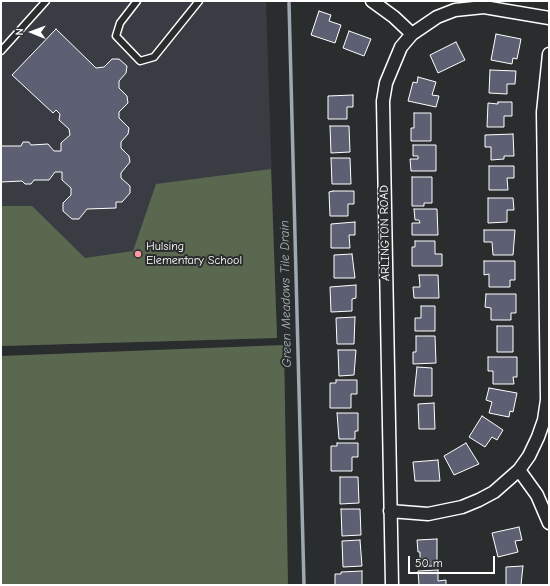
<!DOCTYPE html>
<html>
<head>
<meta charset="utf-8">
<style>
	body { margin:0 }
	#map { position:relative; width:550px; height:586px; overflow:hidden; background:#2a2d2e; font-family:"Comic Neue",sans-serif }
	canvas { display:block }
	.frame { position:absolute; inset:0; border:2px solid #fff; pointer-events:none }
	.north { position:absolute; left:12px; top:12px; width:40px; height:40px; -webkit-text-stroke:3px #2a2d2e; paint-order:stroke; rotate:271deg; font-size:11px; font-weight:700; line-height:16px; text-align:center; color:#fff }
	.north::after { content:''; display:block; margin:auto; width:14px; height:18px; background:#fff; clip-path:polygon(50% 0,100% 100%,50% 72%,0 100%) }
	.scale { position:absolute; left:408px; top:556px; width:87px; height:18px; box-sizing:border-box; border:2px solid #fff; border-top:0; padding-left:5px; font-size:12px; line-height:14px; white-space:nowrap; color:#fff; -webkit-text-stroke:3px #2a2d2e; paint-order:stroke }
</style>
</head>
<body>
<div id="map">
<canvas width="550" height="586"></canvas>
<div class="frame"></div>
<div class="north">N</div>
<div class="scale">50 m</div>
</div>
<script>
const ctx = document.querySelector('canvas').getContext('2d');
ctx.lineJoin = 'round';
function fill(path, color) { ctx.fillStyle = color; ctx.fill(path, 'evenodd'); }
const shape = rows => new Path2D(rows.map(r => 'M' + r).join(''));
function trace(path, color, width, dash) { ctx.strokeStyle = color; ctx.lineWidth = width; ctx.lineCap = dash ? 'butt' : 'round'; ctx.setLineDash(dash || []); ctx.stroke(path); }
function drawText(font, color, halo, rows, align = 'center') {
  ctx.font = font + ' "Comic Neue",sans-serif'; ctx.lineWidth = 4; ctx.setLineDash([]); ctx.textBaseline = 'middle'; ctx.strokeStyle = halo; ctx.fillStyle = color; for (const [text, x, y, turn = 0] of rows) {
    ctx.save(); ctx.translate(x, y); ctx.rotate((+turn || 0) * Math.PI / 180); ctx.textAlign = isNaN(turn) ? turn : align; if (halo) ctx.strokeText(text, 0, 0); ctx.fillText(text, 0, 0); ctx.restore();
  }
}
fill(shape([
	[1,1,266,1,277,338,1,346]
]), '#393c42');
fill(shape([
	[271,169,277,338,1,346,1,206,32,206,85,258,133,251,156,184],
	[284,345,288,585,1,585,1,356]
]), '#5b6850');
trace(shape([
	[289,3,304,585]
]), '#9da8b0', 3.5);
const building = shape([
	[319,11,331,15,329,21,341,25,335,43,311,35,319,11],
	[56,29,96,68,104,67,112,59,119,59,127,66,126,73,119,81,119,88,127,96,128,103,119,112,119,118,129,128,128,134,121,142,121,148,129,156,130,162,121,173,121,178,130,186,130,193,122,202,116,202,116,208,87,209,79,219,72,219,63,211,63,203,71,195,71,188,62,180,62,172,55,172,49,180,34,180,31,184,25,184,22,181,1,182,1,146,21,146,23,142,29,142,31,145,48,144,54,151,61,151,61,143,70,135,69,129,59,120,60,114,56,110,53,113,12,75,56,29],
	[349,31,371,39,364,56,343,48,349,31],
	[496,34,521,39,517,59,513,58,512,64,491,60,496,34],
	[456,42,465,60,438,73,430,55,456,42],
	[490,70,516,71,515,84,507,84,507,94,489,93,490,70],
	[418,77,436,82,432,95,439,96,436,107,408,101,413,82,417,83,418,77],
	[353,95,353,107,347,107,347,119,328,119,328,96,353,95],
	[498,102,512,102,512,116,504,116,504,127,487,127,488,103,498,104,498,102],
	[414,113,431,113,431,141,411,141,411,128,414,128,414,113],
	[330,126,349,126,350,152,331,153,330,126],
	[513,134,514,156,504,156,504,159,491,160,491,147,485,147,485,135,513,134],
	[413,145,436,145,436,171,411,171,410,159,418,159,418,156,413,156,413,145],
	[331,158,350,158,351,184,332,184,331,158],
	[489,166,514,166,514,178,507,178,508,190,489,190,489,166],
	[412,177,432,177,432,203,424,203,424,206,412,206,412,177],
	[333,191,354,191,354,204,348,204,348,216,330,216,329,192,333,191],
	[488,198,513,198,514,210,507,210,507,222,488,223,488,198],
	[414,209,437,209,438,235,412,235,412,223,420,223,419,220,415,220,414,209],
	[355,222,355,235,349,235,350,248,331,248,331,224,355,222],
	[484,230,515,230,513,255,493,255,492,242,484,242,484,230],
	[415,241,435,241,435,254,442,254,442,266,412,266,412,247,415,247,415,241],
	[352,254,355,278,334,278,334,255,352,254],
	[484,261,515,261,515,280,510,280,510,287,489,287,489,274,484,275,484,261],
	[419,275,438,275,439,298,414,298,413,287,420,287,419,275],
	[356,285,356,298,352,299,352,311,331,312,330,287,356,285],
	[486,294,516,294,516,313,511,313,511,320,491,320,491,308,485,307,486,294],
	[421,306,435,306,435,331,415,331,415,318,421,318,421,306],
	[355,317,354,344,337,344,336,318,355,317],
	[497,326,513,326,513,352,497,352,497,326],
	[416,336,435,336,436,363,413,364,413,352,416,352,416,336],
	[338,350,356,350,354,375,339,376,338,350],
	[488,357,517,357,517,377,513,377,514,384,493,384,493,371,488,371,488,357],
	[417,367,432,368,432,396,414,396,417,367],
	[336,380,357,380,357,394,351,394,351,408,330,408,330,383,336,383,336,380],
	[489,388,517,393,513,412,510,411,509,417,489,413,492,402,486,400,489,388],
	[434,403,435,429,419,429,418,404,434,403],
	[337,413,358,413,358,431,355,431,355,439,339,439,337,413],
	[482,416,503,430,497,440,492,437,485,447,469,437,482,416],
	[337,443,358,443,358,457,352,457,352,471,331,471,331,446,337,446,337,443],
	[466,443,479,464,454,475,444,456,466,443],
	[438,460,440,481,415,481,413,462,438,460],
	[340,477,358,477,359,503,340,504,340,477],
	[341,509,360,509,361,535,342,536,341,509],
	[519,527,522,540,515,541,518,552,498,557,492,533,519,527],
	[437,539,437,566,420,566,420,552,418,552,417,540,437,539],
	[360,540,362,566,343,567,342,541,360,540],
	[523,566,521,585,506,585,506,567,523,566],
	[438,570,438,581,446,580,446,585,419,585,418,571,438,570],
	[362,571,362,585,335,585,335,574,341,574,341,572,362,571]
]);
fill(building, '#5c6072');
trace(building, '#fff', 1);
const service = shape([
	[137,1,120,23,116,36,140,61,154,57,199,1],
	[1,51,46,1]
]);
const minor = shape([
	[372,1,394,17,412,34],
	[519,470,537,495,549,523],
	[390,511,428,514,462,507,479,500,494,492,519,470,529,456,538,437,544,420,547,400,543,112,549,54],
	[392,585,383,101,386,83,401,47,412,34,437,17,455,10,484,7,549,18]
]);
trace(service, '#fff', 9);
trace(minor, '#fff', 15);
trace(service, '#2a2d2e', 6);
trace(minor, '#2a2d2e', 12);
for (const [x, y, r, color] of [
	[138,254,4,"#ff9aa2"]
]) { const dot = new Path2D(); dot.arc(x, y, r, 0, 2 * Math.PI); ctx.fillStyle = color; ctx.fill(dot); trace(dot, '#2a2d2e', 1.5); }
drawText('12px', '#fff', '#2a2d2e', [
	["ARLINGTON ROAD",385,233,-91]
]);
drawText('12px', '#fff', '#2a2d2e', [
	["Hulsing",146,247],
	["Elementary School",146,261]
], 'left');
drawText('italic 13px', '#aeb6be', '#2a2d2e', [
	["Green Meadows Tile Drain",286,294,-91]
]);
</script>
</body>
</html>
